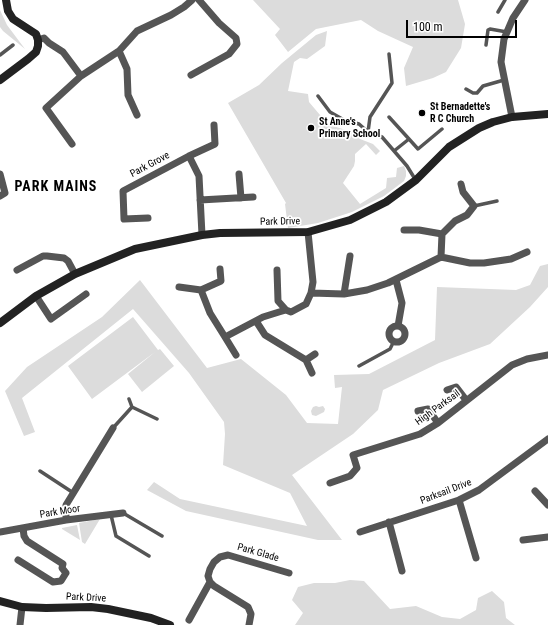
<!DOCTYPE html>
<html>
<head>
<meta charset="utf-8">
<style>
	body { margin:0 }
	#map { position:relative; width:548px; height:625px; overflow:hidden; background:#fff; font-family:"Roboto Condensed",sans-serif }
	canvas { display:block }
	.scale { position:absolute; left:406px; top:20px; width:111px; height:18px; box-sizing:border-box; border:2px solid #000; border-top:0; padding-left:5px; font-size:12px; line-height:14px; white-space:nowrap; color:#000; -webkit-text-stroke:3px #fff; paint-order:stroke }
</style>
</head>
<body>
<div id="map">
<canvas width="548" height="625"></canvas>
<div class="scale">100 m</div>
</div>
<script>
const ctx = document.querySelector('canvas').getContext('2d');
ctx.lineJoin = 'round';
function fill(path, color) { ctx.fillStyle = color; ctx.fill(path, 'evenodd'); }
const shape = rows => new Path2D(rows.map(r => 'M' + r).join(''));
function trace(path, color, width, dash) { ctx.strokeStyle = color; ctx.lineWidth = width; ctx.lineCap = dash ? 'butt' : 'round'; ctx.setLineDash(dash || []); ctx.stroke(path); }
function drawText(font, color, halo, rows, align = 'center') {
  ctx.font = font + ' "Roboto Condensed",sans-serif'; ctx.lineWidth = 3.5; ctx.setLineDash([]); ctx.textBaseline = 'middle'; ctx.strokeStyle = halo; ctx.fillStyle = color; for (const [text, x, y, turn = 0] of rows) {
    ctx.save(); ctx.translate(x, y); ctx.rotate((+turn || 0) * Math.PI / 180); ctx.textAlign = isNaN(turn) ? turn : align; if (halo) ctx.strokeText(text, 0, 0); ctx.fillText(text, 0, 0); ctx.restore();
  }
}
fill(shape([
	[253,0,458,0,465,24,461,48,446,72,433,78,406,86,404,68,413,47,378,31,361,20,316,29,288,52,275,35,280,29],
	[0,10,7,25,25,49,3,31,0,27],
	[327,31,325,46,307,59,300,58,294,62,288,91,308,94,309,102,326,122,333,126,349,131,357,130,358,136,360,139,373,144,380,151,376,155,366,144,355,154,355,161,354,166,343,183,360,204,386,188,387,178,396,177,397,168,404,166,406,171,406,176,404,181,384,196,352,212,318,223,288,228,285,204,286,203,228,103,259,85,282,63,316,35],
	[548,264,548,287,530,307,490,344,439,363,383,390,378,410,353,434,292,475,342,540,318,540,186,511,147,490,154,482,180,499,307,526,290,493,223,465,225,434,224,422,189,373,133,309,22,398,35,432,24,436,5,391,27,367,102,317,140,280,207,368,241,359,286,395,307,423,338,424,342,387,335,388,334,375,369,374,435,340,437,287,516,290,530,285,540,266],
	[133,317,158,350,160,349,174,366,142,392,128,374,155,352,92,399,68,366],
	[316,406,319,407,323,406,325,409,324,412,316,416,312,415,311,411,313,407],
	[100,519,85,544,82,542,79,523],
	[77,525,80,540,62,529,62,528],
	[350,580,364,581,390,609,416,606,442,617,460,619,476,610,478,598,492,591,504,602,506,618,515,625,295,625,303,613,292,600,298,587,314,583,335,583]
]), '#dcdcdc');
trace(shape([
	[498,12,505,0],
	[486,45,488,30,490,29,507,32],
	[0,55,13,45],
	[466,89,473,93,477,93,483,86,504,80],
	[318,96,330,112,344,120,359,124,368,132,382,137,407,166,415,179],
	[389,117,409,139,394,151],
	[368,132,370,117,392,83,389,54],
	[409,139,418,149,442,129],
	[474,206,497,201],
	[359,366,390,349,394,341],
	[132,407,157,419],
	[113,428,132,407,129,399],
	[40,471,72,492],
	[123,513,162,536],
	[111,515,116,536,149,556]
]), '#555', 3.5);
trace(shape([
	[38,40,44,38,49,43,63,52,81,76,119,51,137,31,171,15,184,7,192,0],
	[119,51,127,69,128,95,137,115],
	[191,75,229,54,237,44,236,38,219,23,199,0],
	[512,117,501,62,504,39,513,18,525,0],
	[72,144,46,108,81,76],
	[0,174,5,193,0,196],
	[239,174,241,198],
	[200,200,253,197],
	[148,218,124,219,123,191,189,156],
	[404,230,419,230,442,234],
	[202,235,199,176,189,156,215,144,214,125],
	[441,257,470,263,484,263,511,259,527,252],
	[220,269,221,281,201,290,210,313,225,337,263,317,279,312,286,310,291,312,306,304,311,293,313,282,308,232],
	[17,270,43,256,47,256,64,258,68,261,75,274],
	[277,270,278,301,286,310],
	[396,280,402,303,398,326],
	[179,287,201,290],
	[311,293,344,294,367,290,388,283,441,257,442,234,455,221,467,215,474,206,463,192,461,184],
	[344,294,350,256],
	[36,296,51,319,86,294],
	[256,321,265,335,306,360,312,373],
	'389 334a8 8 0 1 1 16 0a8 8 0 1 1-16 0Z',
	[225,337,236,355],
	[306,360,315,354],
	[447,390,456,387,466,400],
	[418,411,428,409,438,423],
	[330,483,350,476,357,468,353,455,420,434,438,423,512,365,527,359,548,355],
	[535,491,548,505],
	[459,500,476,558],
	[66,520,66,505,113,428],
	[389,522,402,571],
	[0,532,66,520,123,513],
	[360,532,459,500,479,490,548,439],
	[523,540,548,537],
	[18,560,53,582,61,581,66,573,62,568,63,564,27,541,24,536,23,528],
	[189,620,210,582],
	[20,625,22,607],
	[249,625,251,614,248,607,214,586,210,582,208,576,210,569,214,562,220,557,228,555,289,573]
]), '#555', 7);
trace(shape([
	[0,80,28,59,36,52,38,46,38,40,36,34,13,19,8,11,6,0],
	[0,323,36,296,75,274,135,249,202,235,220,233,308,232,350,220,386,202,416,180,449,147,479,128,493,122,512,117,548,114],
	[0,601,22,607,46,608,91,607,108,609,151,618,170,625]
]), '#222', 8);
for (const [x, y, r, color] of [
	[422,113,4,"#000"],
	[311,128,4,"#000"]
]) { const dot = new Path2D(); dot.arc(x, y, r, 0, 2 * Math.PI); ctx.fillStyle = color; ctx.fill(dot); trace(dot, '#fff', 1.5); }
drawText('bold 10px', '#000', '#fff', [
	["St Bernadette's",430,107],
	["R C Church",430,119],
	["St Anne's",319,122],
	["Primary School",319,134]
], 'left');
drawText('10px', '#000', '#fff', [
	["Park Grove",150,165,-28],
	["Park Drive",280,222,-1],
	["High Parksail",438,408,-36],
	["Parksail Drive",446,492,-21],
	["Park Moor",60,512,-9],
	["Park Glade",258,553,16],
	["Park Drive",86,598,3]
]);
ctx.letterSpacing = '1px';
drawText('bold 14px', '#000', '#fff', [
	["PARK MAINS",56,187]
]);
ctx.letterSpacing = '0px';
</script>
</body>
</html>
